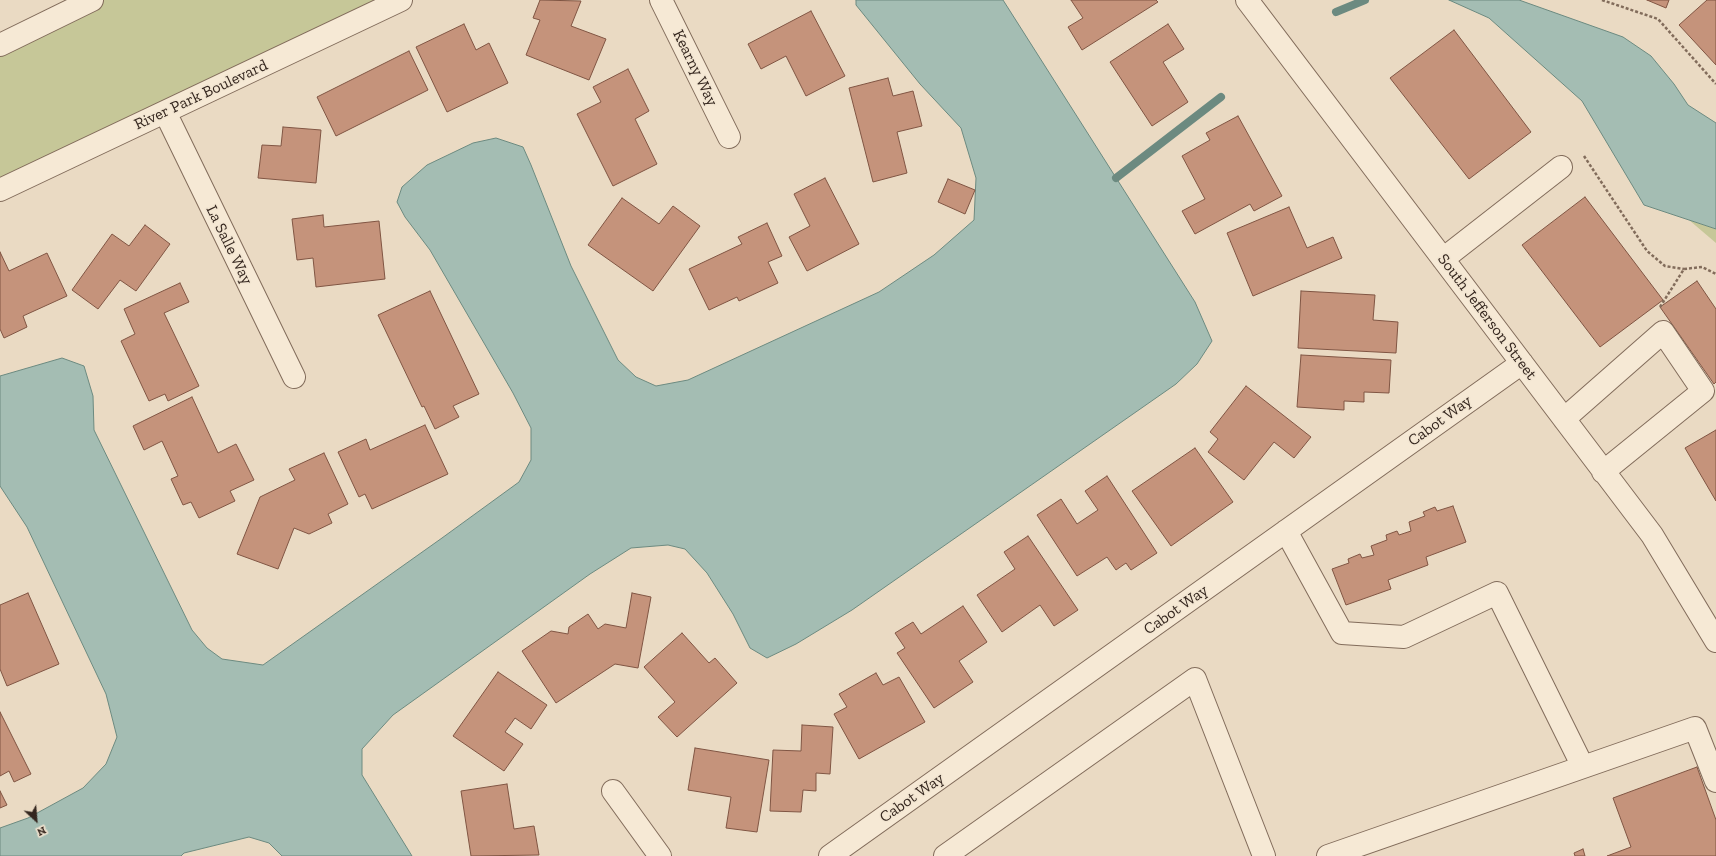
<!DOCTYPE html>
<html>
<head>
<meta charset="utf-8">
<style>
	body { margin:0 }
	#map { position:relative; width:1716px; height:856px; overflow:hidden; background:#eadac3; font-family:"Zilla Slab",serif }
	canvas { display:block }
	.north { position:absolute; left:16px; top:800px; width:40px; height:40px; -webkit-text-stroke:3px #f2e5d1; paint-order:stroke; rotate:154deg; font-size:11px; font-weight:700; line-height:16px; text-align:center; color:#34261e }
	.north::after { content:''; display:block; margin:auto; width:14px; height:18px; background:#34261e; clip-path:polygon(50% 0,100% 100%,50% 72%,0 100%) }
</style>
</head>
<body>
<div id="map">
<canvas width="1716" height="856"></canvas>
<div class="north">N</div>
</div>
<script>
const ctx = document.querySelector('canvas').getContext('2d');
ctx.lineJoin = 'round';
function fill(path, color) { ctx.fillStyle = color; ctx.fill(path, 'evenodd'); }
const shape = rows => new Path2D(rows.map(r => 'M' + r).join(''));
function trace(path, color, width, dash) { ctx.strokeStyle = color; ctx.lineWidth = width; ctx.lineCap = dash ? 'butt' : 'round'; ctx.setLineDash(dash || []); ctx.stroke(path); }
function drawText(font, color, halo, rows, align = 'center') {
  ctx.font = font + ' "Zilla Slab",serif'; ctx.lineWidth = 3; ctx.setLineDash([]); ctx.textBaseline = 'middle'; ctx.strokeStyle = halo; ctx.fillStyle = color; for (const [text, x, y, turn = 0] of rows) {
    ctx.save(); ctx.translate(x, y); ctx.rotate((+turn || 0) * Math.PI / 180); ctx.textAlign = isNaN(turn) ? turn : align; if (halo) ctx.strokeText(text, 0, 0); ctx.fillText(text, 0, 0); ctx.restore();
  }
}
fill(shape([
	[92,0,401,0,0,190,0,45],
	[1689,220,1716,229,1716,243]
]), '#c6c798');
const water = shape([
	[856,0,1003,0,1195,302,1212,341,1197,364,1176,384,852,610,796,644,767,658,750,648,733,614,707,573,685,549,668,545,631,548,590,574,393,715,362,749,362,775,412,856,282,856,269,843,249,837,184,853,181,856,0,856,0,828,28,818,83,788,106,764,117,737,106,694,27,527,0,486,0,376,62,358,84,366,93,396,94,430,192,630,207,648,222,659,263,665,442,538,519,482,531,460,531,428,513,393,430,250,405,217,397,202,402,187,427,165,473,143,496,138,523,147,531,165,571,266,618,360,636,377,656,386,688,380,879,292,934,255,974,220,976,178,961,128,920,84,856,5,856,0],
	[1449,0,1519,0,1623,37,1651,56,1674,84,1688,105,1716,123,1716,229,1644,205,1582,101,1489,18,1449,0]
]);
fill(water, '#a4bdb3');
trace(water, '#6c8a80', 1);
trace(shape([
	[1336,12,1365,0],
	[1116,178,1221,97]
]), '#6c8a80', 8);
const building = shape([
	[540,0,581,1,571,26,606,39,589,80,526,55,540,20,533,18,540,0],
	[1071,0,1156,0,1158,2,1082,50,1068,27,1083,18,1071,0],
	[1647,0,1669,0,1666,8,1647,0],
	[1707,0,1716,0,1716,65,1679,25,1707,0],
	[811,11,845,76,806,96,786,56,761,69,748,44,811,11],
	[464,24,476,50,489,43,508,83,447,112,416,47,464,24],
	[1168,24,1184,49,1163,62,1188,102,1152,126,1110,62,1168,24],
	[1454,30,1531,132,1469,179,1390,78,1454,30],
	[409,51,428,90,336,136,317,97,409,51],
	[628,69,649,111,635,119,657,164,613,186,577,114,601,102,593,87,628,69],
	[888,78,893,96,913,91,922,126,897,132,907,173,873,182,849,88,888,78],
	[1238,116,1282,196,1254,211,1250,204,1195,234,1182,211,1205,199,1182,156,1210,140,1206,133,1238,116],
	[283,127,321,130,316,183,258,178,262,145,281,146,283,127],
	[825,178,859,244,807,271,789,237,810,226,794,194,825,178],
	[948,179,975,190,965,214,938,202,948,179],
	[1585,197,1663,300,1600,347,1522,245,1585,197],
	[622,198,659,224,673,206,700,226,653,291,588,245,622,198],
	[1289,207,1307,248,1333,237,1342,258,1253,296,1227,233,1289,207],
	[323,215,324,227,379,221,385,279,316,287,313,258,297,260,292,219,323,215],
	[767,223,782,256,768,262,778,283,739,301,737,297,709,310,689,269,742,244,738,237,767,223],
	[145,225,170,244,136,291,120,280,98,309,72,290,112,234,129,246,145,225],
	[0,252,9,271,47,253,67,296,23,316,27,327,4,338,0,329,0,252],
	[1697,281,1716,309,1716,382,1714,384,1660,307,1697,281],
	[180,283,189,302,164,313,199,386,168,401,165,394,149,401,121,341,135,334,124,309,180,283],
	[430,291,479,394,453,406,459,417,435,429,424,406,422,407,378,315,430,291],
	[1301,291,1375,295,1373,320,1398,322,1396,353,1298,348,1301,291],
	[1301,355,1391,360,1389,393,1364,392,1364,402,1344,401,1344,410,1297,407,1301,355],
	[1246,386,1311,437,1294,458,1274,442,1244,480,1208,452,1218,439,1210,432,1246,386],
	[192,397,218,453,236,444,254,480,230,491,235,501,199,518,191,502,183,505,171,479,178,476,162,441,144,450,133,426,192,397],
	[425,425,448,474,372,509,365,494,359,497,338,452,366,439,370,450,425,425],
	[1716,430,1716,501,1685,448,1716,430],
	[1195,448,1233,502,1171,546,1132,491,1195,448],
	[324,453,348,504,328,514,332,523,309,534,294,528,278,569,237,554,260,497,295,480,289,469,324,453],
	[1107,476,1157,553,1131,570,1126,563,1116,570,1107,557,1077,576,1037,515,1061,499,1077,524,1098,510,1085,491,1107,476],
	[1453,506,1466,542,1426,557,1428,565,1388,580,1391,589,1346,605,1332,569,1349,563,1348,559,1360,554,1362,558,1374,555,1371,546,1387,540,1386,535,1397,531,1399,535,1411,531,1409,522,1425,516,1423,512,1435,507,1437,511,1453,506],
	[1028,536,1078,610,1054,626,1040,605,1002,632,977,595,1015,569,1004,552,1028,536],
	[28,593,59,664,7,686,0,669,0,605,28,593],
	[632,593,651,597,638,668,615,664,556,703,522,651,551,631,568,634,569,627,588,614,598,629,605,624,626,628,632,593],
	[963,606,987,642,959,661,973,682,934,708,897,653,905,648,895,633,913,622,921,634,963,606],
	[682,633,709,663,715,658,737,683,677,737,658,717,675,702,644,667,682,633],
	[498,672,547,705,531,729,515,718,505,732,523,744,504,771,453,736,498,672],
	[876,673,883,685,899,677,925,722,859,759,834,714,847,707,839,694,876,673],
	[0,712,31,774,14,782,9,771,0,776,0,712],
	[802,725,833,727,830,774,816,773,816,791,803,790,801,812,770,811,773,750,801,751,802,725],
	[695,748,769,760,757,832,726,828,731,797,688,790,695,748],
	[1697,767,1716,820,1716,856,1607,856,1631,847,1613,798,1697,767],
	[507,784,514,829,534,826,539,855,471,856,461,791,507,784],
	[0,791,7,805,0,808,0,791],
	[1583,849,1585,856,1575,856,1574,853,1583,849]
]);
fill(building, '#c5937b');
trace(building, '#805543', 1);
const minor = shape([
	[661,0,729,137],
	[1247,0,1652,535,1716,641],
	[0,45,92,0],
	[165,112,294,377],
	[0,190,401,0],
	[1443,259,1561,167],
	[1564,419,1663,332,1703,391,1603,472],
	[1286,531,1342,633,1404,637,1497,593,1583,767],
	[613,791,660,856],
	[830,856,1522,363],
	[945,856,1195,679,1264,856],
	[1328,856,1695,728,1716,781]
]);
trace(minor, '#826c5b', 24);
trace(shape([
	[1602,0,1658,19,1716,84],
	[1584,156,1647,251,1665,266,1684,269],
	[1660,307,1684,269,1702,267,1716,274]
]), '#826c5b', 2.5, [3, 2]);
trace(minor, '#f6e9d5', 22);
drawText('16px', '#34261e', '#f2e5d1', [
	["Kearny Way",695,68,64],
	["River Park Boulevard",201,95,-25],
	["La Salle Way",229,245,64],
	["South Jefferson Street",1487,317,53],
	["Cabot Way",1440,421,-36],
	["Cabot Way",1176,610,-35],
	["Cabot Way",912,798,-35]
]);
</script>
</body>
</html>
